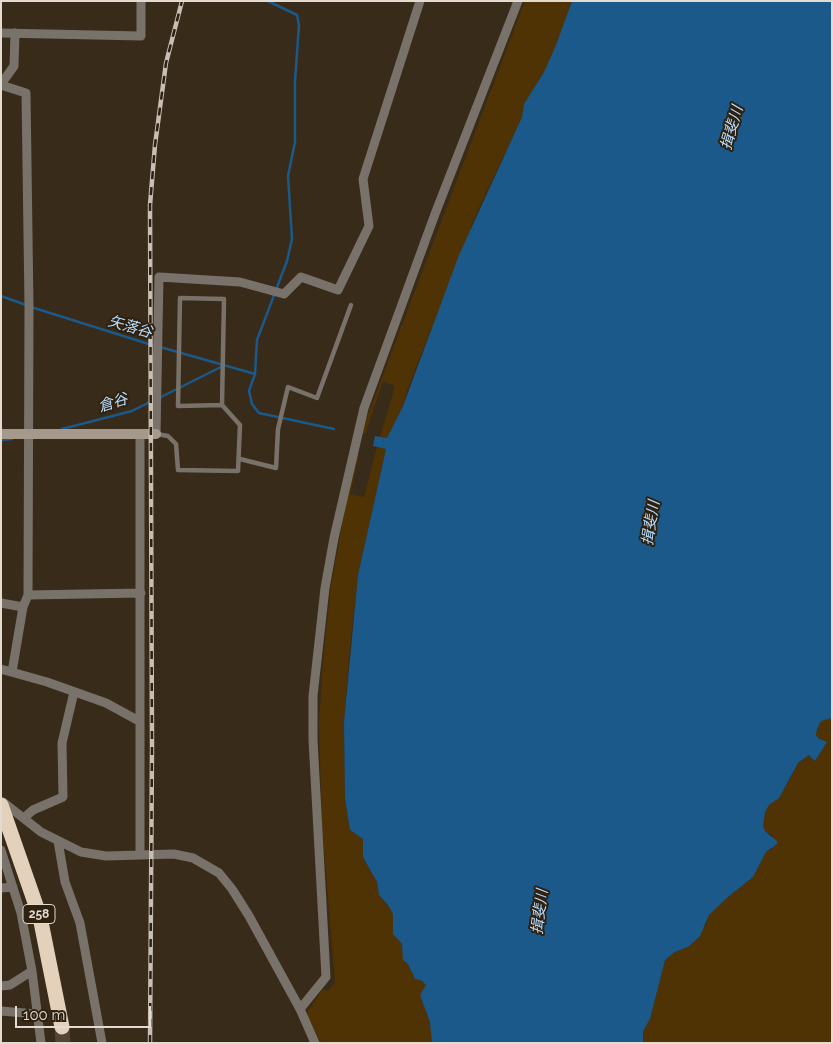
<!DOCTYPE html>
<html>
<head>
<meta charset="utf-8">
<style>
	body { margin:0 }
	#map { position:relative; width:833px; height:1044px; overflow:hidden; background:#382b1a; font-family:Raleway,sans-serif }
	canvas { display:block }
	.frame { position:absolute; inset:0; border:2px solid #e3dad0; pointer-events:none }
	.scale { position:absolute; left:15px; top:1006px; width:136px; height:22px; box-sizing:border-box; border:2px solid #e3dad0; border-top:0; padding-left:6px; font-size:15px; line-height:18px; white-space:nowrap; color:#e3dad0; -webkit-text-stroke:4px #2e2110; paint-order:stroke }
</style>
</head>
<body>
<div id="map">
<canvas width="833" height="1044"></canvas>
<div class="frame"></div>
<div class="scale">100 m</div>
</div>
<script>
const ctx = document.querySelector('canvas').getContext('2d');
ctx.lineJoin = 'round';
function fill(path, color) { ctx.fillStyle = color; ctx.fill(path, 'evenodd'); }
const shape = rows => new Path2D(rows.map(r => 'M' + r).join(''));
function trace(path, color, width, dash) { ctx.strokeStyle = color; ctx.lineWidth = width; ctx.lineCap = dash ? 'butt' : 'round'; ctx.setLineDash(dash || []); ctx.stroke(path); }
function drawText(font, color, halo, rows, align = 'center') {
  ctx.font = font + ' Raleway,"Noto Sans JP",sans-serif'; ctx.lineWidth = 4; ctx.setLineDash([]); ctx.textBaseline = 'middle'; ctx.strokeStyle = halo; ctx.fillStyle = color; for (const [text, x, y, turn = 0] of rows) {
    ctx.save(); ctx.translate(x, y); ctx.rotate((+turn || 0) * Math.PI / 180); ctx.textAlign = isNaN(turn) ? turn : align; if (halo) ctx.strokeText(text, 0, 0); ctx.fillText(text, 0, 0); ctx.restore();
  }
}
fill(shape([
	[525,1,572,1,556,45,544,72,524,104,522,117,477,212,408,388,403,405,387,438,380,437,395,386,383,381,365,434,361,433],
	[377,447,386,449,358,575,350,647,344,722,345,798,350,830,363,839,363,857,377,882,379,895,388,905,393,914,393,934,402,944,404,960,408,964,415,979,422,980,426,985,425,1009,430,1022,432,1043,321,1043,308,1017,308,1011,323,989,328,991,335,983,322,823,319,725,323,662,331,586,355,454,359,455,350,494,364,497],
	[832,718,832,1043,643,1043,643,1031,650,1019,665,960,675,952,688,947,706,925,709,915,728,897,753,877,766,852,772,849,773,835,766,832,763,827,765,812,769,805,779,798,798,764,809,755,815,761,827,742,818,738,816,735,817,729,821,721]
]), '#503305');
fill(shape([
	[572,1,832,1,832,718,821,721,817,729,816,735,818,738,827,742,815,761,809,755,798,763,779,798,769,805,765,812,763,827,766,832,777,841,777,844,766,852,753,877,728,897,709,915,700,936,688,947,675,952,665,960,650,1019,643,1031,643,1043,432,1043,430,1022,420,995,426,985,422,981,415,979,408,964,403,960,402,944,393,934,393,914,388,905,379,895,377,882,363,857,363,839,350,830,345,798,344,722,358,575,386,449,373,446,375,436,387,438,403,406,459,255,522,117,524,104,544,72,556,45]
]), '#1b598a');
trace(shape([
	[268,1,297,15,299,25,295,81,295,142,288,176,292,239,287,261,257,340,255,374,249,391,252,404,259,413,334,429],
	[1,296,26,305],
	[31,307,155,346],
	[160,347,255,374],
	[159,398,223,366],
	[62,429,132,411,154,400],
	[1,440,12,439]
]), '#1b598a', 2.5);
trace(shape([
	[62,1027,63,1043]
]), '#524535', 15, [15, 8]);
trace(shape([
	[157,434,168,436,176,444,178,470,238,471,240,425,222,405,224,299,180,298,178,406,222,405],
	[240,459,276,468,278,429,288,387,317,398,351,305]
]), '#79726a', 4.5);
trace(shape([
	[1,33,141,36,141,1],
	[1,84,14,66,15,33],
	[1,85,26,93,29,306,28,595,23,607,12,672],
	[156,434,159,277,240,282,284,294,301,277,338,290,369,226,363,179,420,1],
	[28,595,141,593],
	[1,603,23,607],
	[1,669,47,682,106,703,139,721],
	[3,802,41,832,81,852,106,856,174,854,193,858,219,873,232,889,249,916,300,1009,315,1043],
	[25,817,33,810,63,797,62,743,74,692],
	[58,841,65,882,80,923,102,1043],
	[1,850,21,913,32,971,41,1043],
	[140,855,140,434],
	[1,888,13,887],
	[1,986,10,985,32,971],
	[300,1009,326,977,313,740,313,696,325,588,334,538,364,408,435,214,518,1],
	[1,1011,36,1014]
]), '#79726a', 9);
trace(shape([
	[1,434,156,434]
]), '#a4998b', 10);
trace(shape([
	[1,805,40,917,62,1027]
]), '#e3d1bc', 15);
const rail = shape([
	[150,1043,152,746,150,205,155,145,166,63,182,1]
]);
trace(rail, '#c8bfb4', 4.5);
trace(rail, '#2e2110', 2.5, [8]);
for (const [x, y, w] of [
	[39,914,32]
]) { const box = new Path2D(); box.roundRect(x - w / 2, y - 9.5, w, 19, 4); ctx.fillStyle = '#2e2110'; ctx.fill(box); trace(box, '#e3dad0', 1); }
drawText('bold 12px', '#e3dad0', null, [
	["258",39,914]
]);
drawText('italic 15px', '#b6dcff', '#2e2110', [
	["揖斐川",732,128,-74],
	["矢落谷",130,327,16],
	["倉谷",113,403,-17],
	["揖斐川",651,523,-81],
	["揖斐川",540,912,-83]
]);
</script>
</body>
</html>
